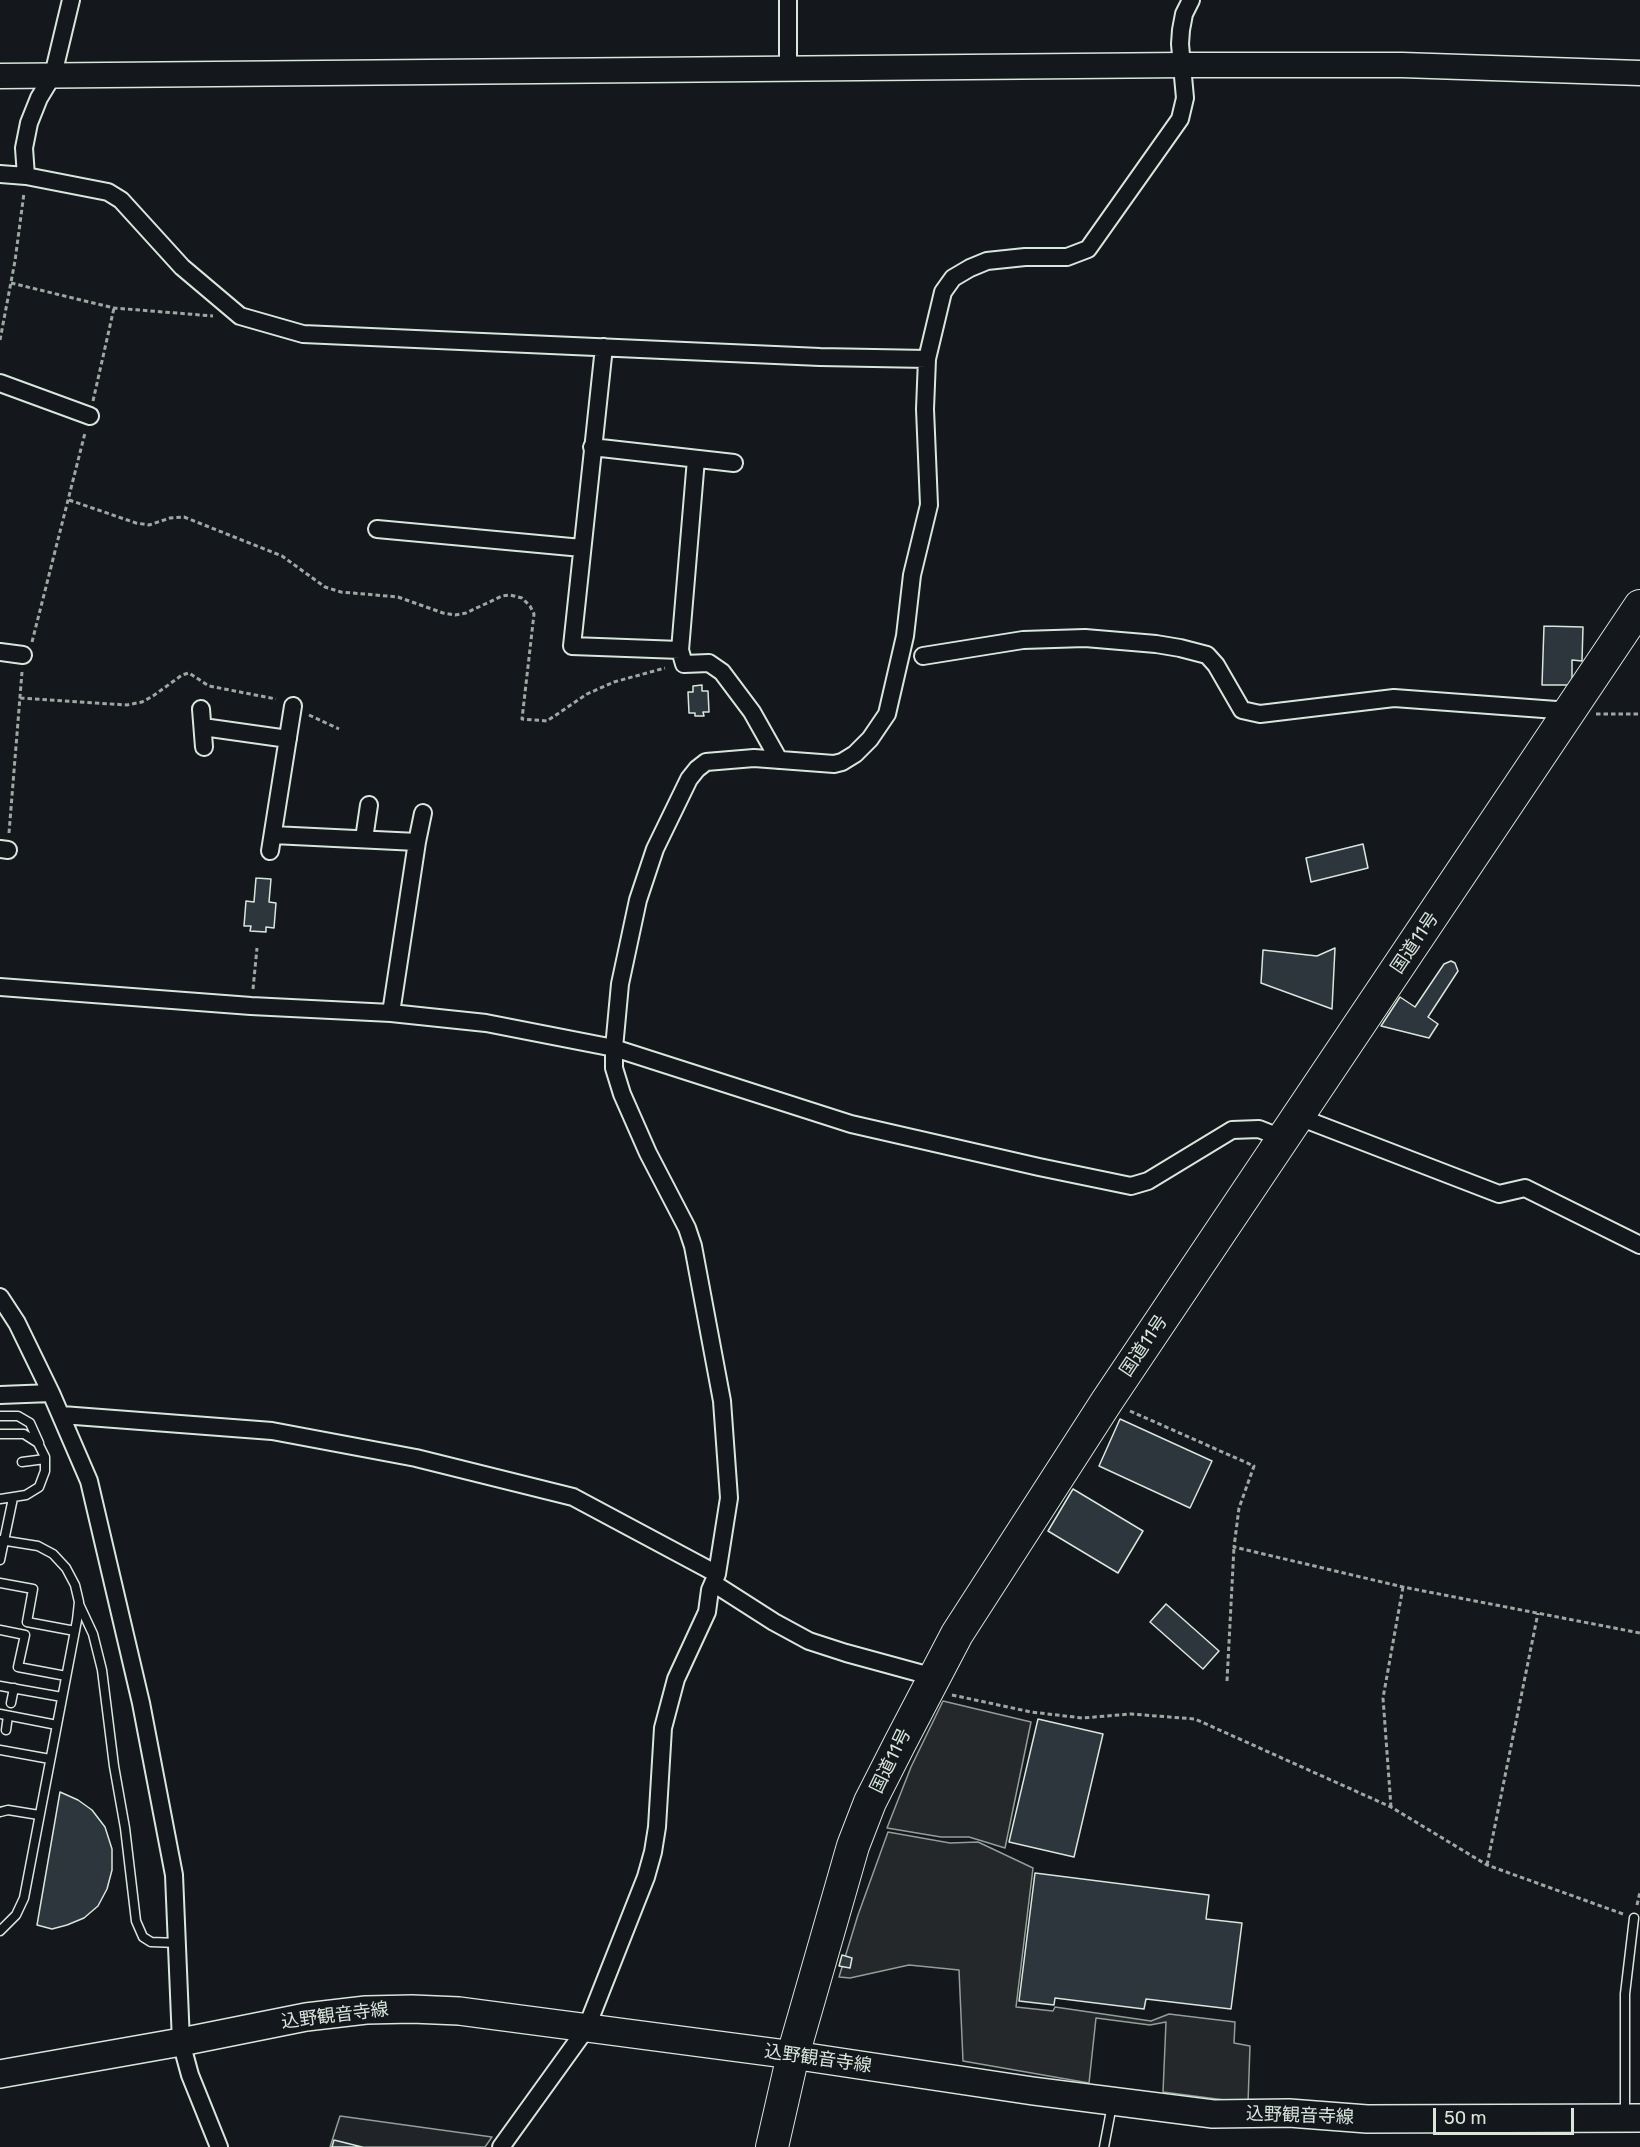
<!DOCTYPE html>
<html>
<head>
<meta charset="utf-8">
<style>
	body { margin:0 }
	#map { position:relative; width:1640px; height:2147px; overflow:hidden; background:#14181c; font-family:Rubik,sans-serif }
	canvas { display:block }
	.scale { position:absolute; left:1433px; top:2108px; width:141px; height:27px; box-sizing:border-box; border:3px solid #d8e6dc; border-top:0; padding-left:8px; font-size:18px; line-height:21px; white-space:nowrap; color:#d8e6dc; -webkit-text-stroke:4px #14181c; paint-order:stroke }
</style>
</head>
<body>
<div id="map">
<canvas width="1640" height="2147"></canvas>
<div class="scale">50 m</div>
</div>
<script>
const ctx = document.querySelector('canvas').getContext('2d');
ctx.lineJoin = 'round';
function fill(path, color) { ctx.fillStyle = color; ctx.fill(path, 'evenodd'); }
const shape = rows => new Path2D(rows.map(r => 'M' + r).join(''));
function trace(path, color, width, dash) { ctx.strokeStyle = color; ctx.lineWidth = width; ctx.lineCap = dash ? 'butt' : 'round'; ctx.setLineDash(dash || []); ctx.stroke(path); }
function drawText(font, color, halo, rows, align = 'center') {
  ctx.font = font + ' Rubik,"Noto Sans JP",sans-serif'; ctx.lineWidth = 4.5; ctx.setLineDash([]); ctx.textBaseline = 'middle'; ctx.strokeStyle = halo; ctx.fillStyle = color; for (const [text, x, y, turn = 0] of rows) {
    ctx.save(); ctx.translate(x, y); ctx.rotate((+turn || 0) * Math.PI / 180); ctx.textAlign = isNaN(turn) ? turn : align; if (halo) ctx.strokeText(text, 0, 0); ctx.fillText(text, 0, 0); ctx.restore();
  }
}
const green = shape([
	[340,2116,492,2137,485,2147,330,2147,340,2116]
]);
fill(green, '#202428');
trace(green, '#939e99', 1.5);
const parking = shape([
	[943,1701,1031,1722,1005,1848,969,1837,941,1837,887,1828,911,1767,943,1701],
	[888,1832,950,1843,978,1842,1033,1868,1016,2007,1053,2011,1055,2007,1151,2021,1169,2014,1235,2022,1234,2043,1250,2046,1248,2103,1163,2092,1166,2022,1150,2025,1096,2018,1089,2083,963,2061,959,1970,909,1965,850,1978,839,1977,858,1915,888,1832]
]);
fill(parking, '#24282b');
trace(parking, '#939e99', 1.5);
const building = shape([
	[1544,626,1583,627,1582,661,1572,660,1572,685,1542,685,1544,626],
	[702,685,702,691,708,691,709,712,703,712,704,716,695,716,695,713,689,713,688,692,693,692,693,686,702,685],
	[1363,844,1368,868,1311,882,1306,858,1363,844],
	[256,878,271,879,269,902,276,903,274,928,266,927,266,932,250,931,251,926,244,926,246,901,254,902,256,878],
	[1335,948,1332,1009,1261,983,1263,950,1317,956,1335,948],
	[1451,961,1455,963,1458,971,1428,1017,1438,1024,1429,1038,1381,1026,1400,997,1415,1007,1444,964,1451,961],
	[1120,1419,1212,1461,1190,1508,1099,1466,1120,1419],
	[1073,1489,1143,1531,1118,1573,1048,1531,1073,1489],
	[1166,1604,1219,1651,1203,1669,1150,1622,1166,1604],
	[1038,1719,1103,1734,1074,1857,1009,1842,1038,1719],
	[60,1792,78,1800,92,1810,105,1827,112,1849,112,1870,107,1889,98,1906,84,1918,67,1925,52,1929,37,1925,60,1792],
	[1035,1873,1209,1895,1206,1919,1242,1923,1231,2009,1146,1999,1144,2009,1055,1998,1054,2005,1019,2001,1035,1873],
	[842,1955,852,1958,850,1968,839,1966,842,1955],
	[334,2140,362,2147,332,2147,334,2140]
]);
fill(building, '#2c363c');
trace(building, '#d8e6dc', 1.5);
const lane = shape([
	[0,1416,18,1416,30,1423,39,1443],
	[0,1434,24,1434,38,1443,45,1457,45,1471,39,1487,26,1495,0,1499],
	[22,1462,45,1459],
	[0,1540,38,1546,53,1554,66,1568,75,1585,79,1602,77,1620,24,1898,16,1915,0,1931],
	[0,1560,13,1498],
	[0,1583,33,1589,27,1622,75,1631],
	[79,1604,93,1634,102,1670,114,1766,125,1828,136,1921,143,1937,151,1942,178,1943],
	[0,1630,25,1635,18,1667,66,1676],
	[0,1686,62,1697],
	[11,1703,14,1688],
	[0,1714,57,1725],
	[6,1730,8,1716],
	[0,1750,50,1759],
	[0,1812,8,1810,39,1815],
	[1625,2114,1625,1994,1634,1918],
	[1104,2147,1112,2105]
]);
const street = shape([
	[788,0,788,70],
	[0,174,26,176,108,192,121,200,182,267,240,316,303,334,820,357,927,359],
	[26,176,24,148,29,123,39,98,53,75,71,0],
	[604,347,572,646,680,650,696,459],
	[0,383,90,416],
	[592,447,734,463],
	[377,529,582,548],
	[680,650,684,664,709,663,722,672,752,712,779,760],
	[0,652,23,655],
	[923,656,1023,640,1085,638,1156,644,1180,648,1207,655,1216,665,1242,710,1260,714,1394,698,1570,711],
	[201,709,204,747],
	[203,727,288,739],
	[273,835,417,842],
	[364,839,369,805],
	[0,849,8,850],
	[270,851,293,706],
	[0,987,251,1006,391,1013,486,1023,614,1048,851,1124,1039,1167,1131,1186,1148,1181,1232,1130,1259,1129,1284,1139],
	[391,1013,417,842,423,813],
	[1299,1117,1499,1194,1525,1188,1640,1245],
	[0,1297,17,1323,51,1393,89,1481,141,1703,174,1875,181,2042,190,2075,219,2147],
	[0,1395,51,1393],
	[62,1415,272,1431,416,1458,573,1497,717,1574],
	[713,1583,774,1622,809,1641,846,1653,934,1677],
	[501,2147,586,2029,646,1877,653,1852,657,1827,663,1728,676,1679,707,1612,710,1590,717,1574,729,1498,722,1401,693,1246,687,1228,648,1153,622,1094,614,1068,614,1048,620,984,638,900,655,849,689,779,697,769,706,762,754,758,834,764,842,762,855,754,870,739,887,714,905,636,912,575,929,505,925,409,927,359,943,292,953,278,970,268,987,261,1025,257,1067,257,1088,249,1180,119,1185,98,1180,44,1181,30,1184,14,1191,0]
]);
const secondary = shape([
	[0,76,1183,65,1402,65,1640,73]
]);
const primary = shape([
	[0,2074,181,2042,306,2017,366,2010,412,2009,459,2011,793,2055,1033,2091,1213,2114,1289,2113,1367,2119,1640,2118]
]);
const highway = shape([
	[772,2147,793,2055,853,1846,870,1802,900,1743,957,1634,1107,1401,1640,606]
]);
trace(lane, '#d8e6dc', 11);
trace(street, '#d8e6dc', 20);
trace(secondary, '#d8e6dc', 27);
trace(primary, '#d8e6dc', 30);
trace(highway, '#d8e6dc', 34);
trace(shape([
	[11,283,114,308,213,316],
	[0,340,15,261,24,193],
	[93,401,114,308],
	[69,500,136,523,149,525,170,518,184,517,282,556,325,587,341,592,398,597,443,613,455,615,466,613,502,596,510,595,522,598,530,606,534,614,522,719,547,721,587,694,614,682,665,668],
	[32,642,85,433],
	[20,698,127,705,142,702,153,696,182,675,189,673,209,686,276,699],
	[1596,714,1640,714],
	[309,715,339,729],
	[9,833,22,672],
	[253,989,257,948],
	[1130,1411,1254,1466,1239,1508,1234,1547,1403,1587,1640,1633],
	[1227,1681,1234,1547],
	[952,1695,1031,1712,1082,1718,1131,1714,1195,1719,1391,1807,1487,1865,1623,1914],
	[1391,1807,1383,1698,1403,1587],
	[1487,1865,1538,1613],
	[1637,1905,1640,1892]
]), '#9da8a2', 3, [4.5, 3]);
trace(lane, '#14181c', 8);
trace(street, '#14181c', 16);
trace(secondary, '#14181c', 24);
trace(primary, '#14181c', 27);
trace(highway, '#14181c', 32);
drawText('18px', '#d8e6dc', '#14181c', [
	["国道11号",1415,943,-56],
	["国道11号",1144,1346,-56],
	["国道11号",891,1761,-64],
	["込野観音寺線",335,2016,-7],
	["込野観音寺線",818,2059,8],
	["込野観音寺線",1300,2116,2]
]);
</script>
</body>
</html>
